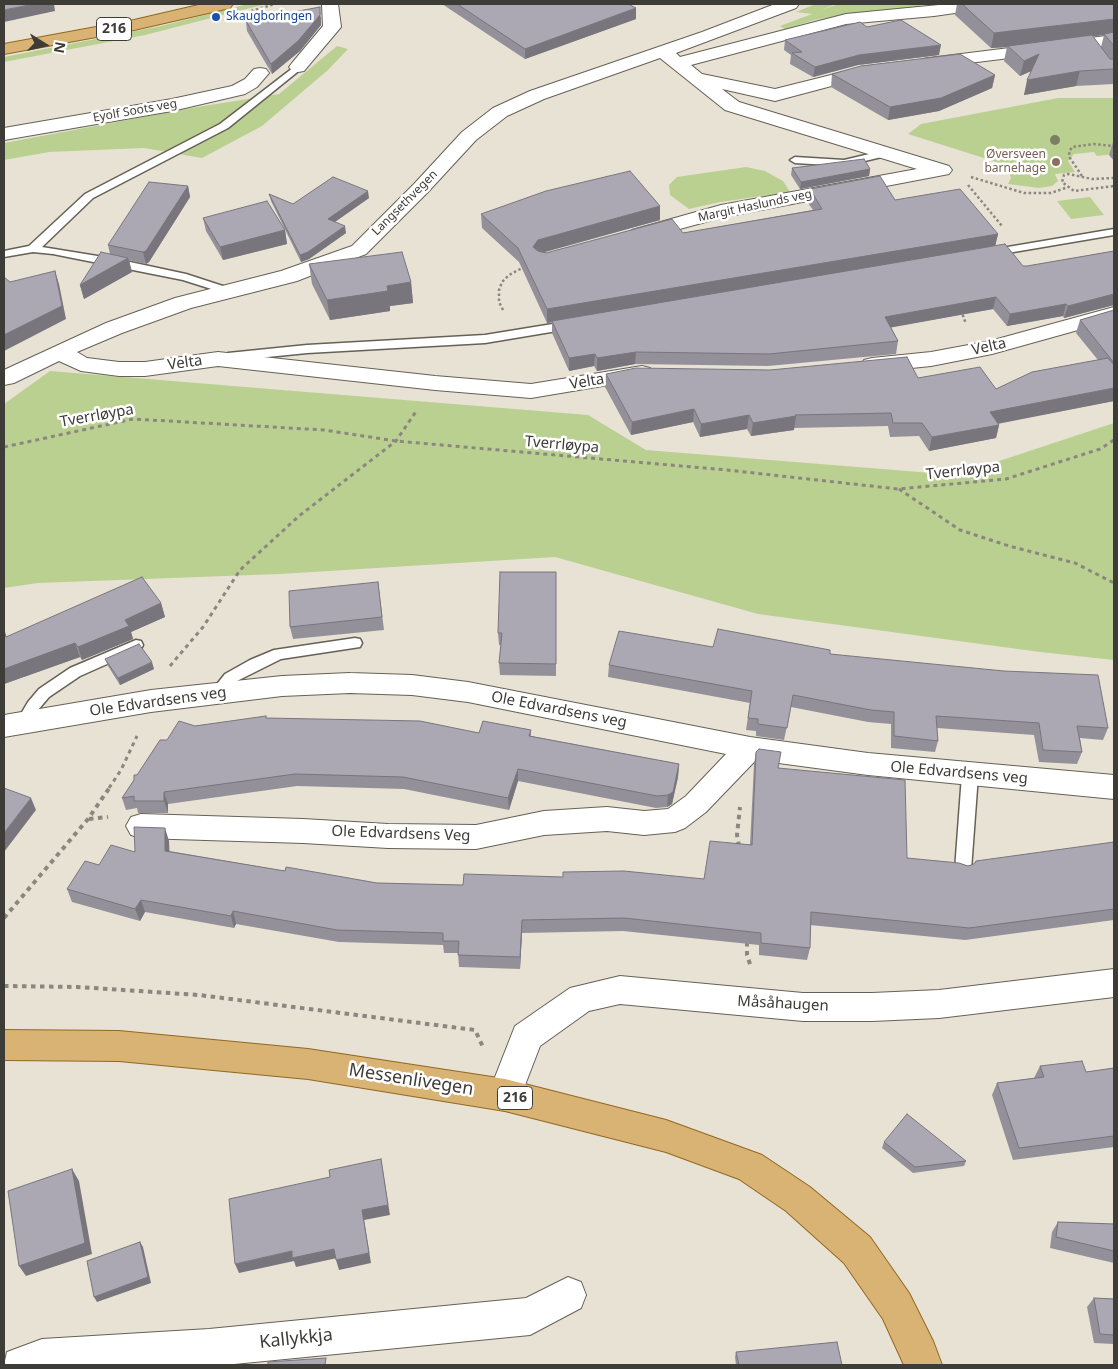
<!DOCTYPE html>
<html>
<head>
<meta charset="utf-8">
<style>
	body { margin:0 }
	#map { position:relative; width:1118px; height:1369px; overflow:hidden; background:#e8e2d5; font-family:"Noto Sans",sans-serif }
	canvas { display:block }
	.frame { position:absolute; inset:0; border:5px solid #3e3c37; pointer-events:none }
	.north { position:absolute; left:20px; top:20px; width:50px; height:50px; -webkit-text-stroke:4px #fff; paint-order:stroke; rotate:100deg; font-size:14px; font-weight:700; line-height:20px; text-align:center; color:#3e3c37 }
	.north::after { content:''; display:block; margin:auto; width:18px; height:22px; background:#3e3c37; clip-path:polygon(50% 0,100% 100%,50% 72%,0 100%) }
</style>
</head>
<body>
<div id="map">
<canvas width="1118" height="1369"></canvas>
<div class="frame"></div>
<div class="north">N</div>
</div>
<script>
const ctx = document.querySelector('canvas').getContext('2d');
ctx.lineJoin = 'round';
function fill(path, color) { ctx.fillStyle = color; ctx.fill(path, 'evenodd'); }
const shape = rows => new Path2D(rows.map(r => 'M' + r).join(''));
function trace(path, color, width, dash) { ctx.strokeStyle = color; ctx.lineWidth = width; ctx.lineCap = dash ? 'butt' : 'round'; ctx.setLineDash(dash || []); ctx.stroke(path); }
function drawText(font, color, halo, rows, align = 'center') {
  ctx.font = font + ' "Noto Sans",sans-serif'; ctx.lineWidth = 5; ctx.setLineDash([]); ctx.textBaseline = 'middle'; ctx.strokeStyle = halo; ctx.fillStyle = color; for (const [text, x, y, turn = 0] of rows) {
    ctx.save(); ctx.translate(x, y); ctx.rotate((+turn || 0) * Math.PI / 180); ctx.textAlign = isNaN(turn) ? turn : align; if (halo) ctx.strokeText(text, 0, 0); ctx.fillText(text, 0, 0); ctx.restore();
  }
}
fill(shape([
	[248,4,266,4,145,35,4,62,4,57,161,26],
	[816,4,836,4,821,10,839,4,918,4,926,9,854,13,815,20,785,29,780,26,812,14,796,12],
	[337,46,348,49,328,70,262,126,202,158,144,148,49,152,4,160,4,143,191,108,279,94],
	[1058,98,1114,98,1114,154,1097,156,1094,152,1074,154,1068,161,1075,172,1055,174,1058,181,1052,186,1039,188,1008,184,1011,178,1006,165,908,134,921,124],
	[746,167,765,171,783,181,790,192,720,202,689,209,670,195,669,185,677,177],
	[1090,197,1104,215,1071,219,1057,201],
	[50,371,588,415,646,450,957,475,1114,423,1114,660,1040,652,758,614,555,557,280,574,38,583,4,588,4,404]
]), '#bad091');
const lane = shape([
	[298,64,303,67,301,69,228,128,93,198,42,247,116,259,186,274,232,289,234,291,232,293,224,293,183,280,53,254,33,252,4,257,4,251,29,246,85,194,220,124,298,64],
	[886,150,891,153,890,155,844,166,795,163,790,160,795,157,844,160,886,150],
	[1114,229,1114,235,990,256,984,253,990,250,1114,229],
	[571,321,577,325,575,328,485,343,307,353,228,361,222,357,228,353,307,345,485,335,571,321],
	[355,638,360,639,362,643,360,647,281,659,235,682,222,698,217,700,212,698,209,694,225,674,250,660,274,650,355,638],
	[136,640,141,641,143,645,141,649,80,676,49,697,38,710,28,727,23,729,18,727,15,723,18,719,28,702,39,689,70,668,136,640],
	[970,769,976,771,978,775,971,870,969,875,963,877,957,875,955,870,962,775,964,771,970,769]
]);
const street = shape([
	[322,4,338,4,341,27,304,71,298,72,292,71,289,67,292,63,323,26,322,4],
	[775,4,799,4,796,8,676,53,680,57,846,14,949,4,991,4,989,8,983,9,934,16,846,24,691,65,702,74,775,89,867,66,873,67,876,71,873,75,775,101,722,89,739,102,949,166,952,170,949,174,724,217,639,240,632,238,629,234,632,230,721,205,917,169,725,110,660,58,544,99,507,116,476,140,428,192,366,254,297,281,191,308,122,333,77,352,87,358,119,362,145,362,218,352,435,376,531,384,642,366,650,368,653,373,650,378,531,398,435,390,218,366,145,376,119,376,81,371,59,361,14,383,4,385,4,370,106,323,175,298,281,271,352,246,414,184,462,132,493,108,530,91,702,32,775,4],
	[1114,35,1114,45,929,68,923,67,920,63,923,59,929,58,1114,35],
	[260,68,266,69,269,73,257,87,245,94,172,111,4,140,4,128,172,99,232,86,245,79,254,69,260,68],
	[1114,307,1114,320,992,354,931,366,872,372,864,370,861,365,864,360,872,358,931,352,990,341,1114,307],
	[350,673,412,675,468,682,750,737,868,753,1114,775,1114,799,868,775,756,760,706,812,685,828,675,832,644,835,607,831,544,835,476,849,388,848,303,843,141,838,131,835,126,826,131,817,141,814,303,819,388,824,476,825,544,811,607,807,644,811,668,809,686,796,726,754,468,702,412,695,350,693,282,696,151,712,4,737,4,715,151,690,282,676,350,673],
	[1114,969,1114,997,939,1018,872,1021,803,1021,620,1004,589,1011,540,1046,517,1106,505,1111,493,1106,488,1095,515,1026,570,988,620,976,803,993,872,993,939,990,1114,969],
	[568,1277,581,1282,586,1295,581,1308,530,1335,224,1365,4,1365,7,1352,42,1339,209,1329,526,1298,568,1277]
]);
const primary = shape([
	[203,4,233,4,230,8,134,30,4,54,4,44,134,20,203,4],
	[4,1030,119,1031,308,1049,505,1079,666,1120,762,1155,810,1187,870,1237,909,1293,933,1341,942,1365,904,1365,883,1319,844,1263,786,1211,739,1179,666,1152,505,1111,308,1079,119,1061,4,1060,4,1030]
]);
trace(lane, '#666156', 3);
trace(street, '#666156', 2);
trace(primary, '#926821', 2);
trace(shape([
	[251,11,275,4],
	[1082,176,1070,158,1069,152,1072,147,1094,144,1114,146],
	[971,177,1024,193,1051,193,1068,187],
	[1114,178,1092,179,1068,174,1064,175,1062,182,1074,191,1114,186],
	[968,185,1002,226],
	[503,310,499,302,499,290,502,282,509,275,524,267],
	[961,310,966,324]
]), '#8b877e', 2.5, [2.5, 2.5]);
trace(shape([
	[4,447,133,419,324,430,396,441,727,470,898,489,1006,479,1100,449,1114,440],
	[899,489,960,530,1009,546,1075,563,1114,583],
	[170,666,203,627,240,570,299,516,396,441,417,410],
	[109,788,121,770,137,736]
]), '#8b877e', 3, [4, 4]);
trace(shape([
	[89,819,108,817],
	[739,846,737,835,740,807],
	[4,918,88,819,110,787],
	[747,942,747,955,751,967],
	[4,986,78,987,199,995,475,1030,483,1047]
]), '#8b877e', 4, [4.5, 4.5]);
fill(lane, '#fff');
fill(street, '#fff');
fill(primary, '#d9b373');
ctx.fillStyle = '#7c7f63';
for (const [x, y] of [
	[1055,140]
]) { ctx.beginPath(); ctx.arc(x, y, 5, 0, 2 * Math.PI); ctx.fill(); }
fill(shape([
	[442,4,628,4,636,19,525,59],
	[957,4,1114,4,1114,84,1076,86,1024,95,1031,71,1020,76,1004,61,1007,47,991,48,955,15],
	[1104,35,1101,47,1092,36],
	[321,17,321,25,300,51,272,74,247,31,246,21],
	[867,27,939,55,858,65,813,77,790,64,791,55,784,50,785,40],
	[832,74,995,75,992,88,939,111,888,120,831,87],
	[1114,139,1114,161,1109,155],
	[792,168,870,169,869,176,800,189,791,175],
	[188,186,190,197,149,262,146,264,129,260,132,272,84,299,80,285,110,254,108,245],
	[810,189,895,200,998,234,995,246,1023,266,1027,266,1114,251,1114,305,1064,318,1063,316,1007,326,993,309,891,327,898,341,896,354,768,366,635,364,597,371,594,366,569,371,552,333,552,322,547,323,519,262,482,228,481,214,660,220,543,252,546,253,683,233,813,210,808,203],
	[269,194,293,204,369,198,335,222,346,233,309,259,301,262,271,201],
	[203,218,285,230,287,244,223,260,206,231],
	[309,264,411,282,413,303,390,306,390,311,330,320,312,284],
	[1114,310,1114,401,998,423,999,425,996,438,929,451,919,436,890,437,888,426,794,428,794,430,751,436,747,429,700,437,693,422,631,435,605,387,606,374,918,378,996,389,1098,360,1076,333,1080,320],
	[556,572,556,676,500,675,499,663,501,645,499,645,498,633],
	[378,582,384,630,293,639,290,627],
	[161,603,165,617,131,632,133,639,82,660,80,657,4,684,4,630,6,637],
	[713,647,830,654,1108,728,1103,740,1080,738,1082,752,1077,764,1039,762,1034,735,937,728,938,741,935,752,891,748,891,724,868,722,791,707,784,740,756,736,756,731,746,730,750,703,608,677,609,665],
	[105,659,154,669,120,685,108,666],
	[266,718,479,733,531,730,531,736,679,764,678,777,672,804,667,807,656,808,518,781,509,810,404,789,297,786,168,804,168,813,138,813,137,808,126,810,122,798,137,775,167,740,195,726],
	[756,752,779,768,907,858,968,866,1114,842,1114,920,965,940,810,925,810,948,807,960,759,955,759,945,623,931,522,933,520,969,459,967,458,953,444,953,443,945,339,942,236,924,234,928,145,912,140,921,72,902,67,889,99,865,135,852,169,841,169,851,285,871,377,883,463,885,563,877,704,879,750,845,754,764],
	[1040,1066,1086,1072,1114,1068,1114,1147,1013,1160,992,1095,997,1083,1034,1078],
	[884,1142,966,1161,964,1166,913,1173,882,1148],
	[1058,1222,1114,1224,1114,1263,1050,1248,1052,1232],
	[1094,1298,1114,1299,1114,1344,1094,1343,1087,1307],
	[736,1352,842,1365,736,1365,735,1357]
]), '#93909a');
fill(shape([
	[34,4,54,4,55,11,4,22,4,10],
	[320,7,321,25,300,51,272,74,271,64],
	[636,8,636,19,525,59,525,49],
	[1114,19,1114,34,1104,34,1104,35,1008,46,1007,47,991,48,994,33],
	[941,45,939,55,858,65,813,77,815,67,859,55],
	[1039,54,1036,69,1020,76,1024,61],
	[1080,71,1076,86,1024,95,1027,80],
	[995,75,992,88,939,111,888,120,890,107],
	[870,169,869,176,800,189,801,182],
	[188,186,190,197,149,262,146,264,143,252],
	[368,191,369,198,329,226,328,219],
	[660,206,660,220,538,254,533,247,538,240],
	[345,226,346,233,309,259,301,262,300,255],
	[285,230,287,244,223,260,220,247],
	[998,234,995,247,547,323,547,309],
	[128,258,132,272,84,299,80,285],
	[55,271,59,284,66,319,4,351,4,335],
	[411,282,413,303,390,306,390,311,330,320,327,300,387,286],
	[1114,294,1114,305,1064,318,1068,306],
	[996,297,993,309,883,329,885,317],
	[1066,304,1063,316,1007,326,1010,314],
	[636,352,635,364,597,371,597,358],
	[595,354,594,366,569,371,569,358],
	[1114,388,1114,401,987,426,990,412],
	[694,409,693,422,631,435,632,422],
	[749,415,747,429,700,437,701,424],
	[796,416,794,430,751,436,753,423],
	[999,425,996,438,929,451,932,437],
	[161,603,165,617,131,632,133,639,82,660,78,647,125,620],
	[75,643,80,657,4,684,4,669],
	[152,662,154,669,120,685,118,678],
	[679,764,678,777,672,804,667,807,668,795],
	[518,769,518,781,509,810,508,798],
	[164,792,168,804,168,813,164,801],
	[31,798,36,810,4,852,4,833],
	[165,828,169,841,170,863,165,851],
	[141,900,145,912,140,921,135,909],
	[233,911,236,924,234,928,231,916],
	[522,920,522,933,520,969,520,957],
	[381,1159,390,1215,364,1220,371,1263,339,1270,336,1260,362,1210],
	[72,1169,79,1181,92,1254,26,1276,19,1266],
	[140,1242,143,1247,151,1283,97,1302,94,1297],
	[334,1249,337,1258,296,1267,294,1261,239,1273,235,1264,292,1251]
]), '#78757d');
const building = shape([
	[4,4,34,4,4,10,4,4],
	[457,4,628,4,636,8,525,49,457,4],
	[962,4,1114,4,1114,19,994,33,962,4],
	[320,7,320,15,298,41,271,64,246,21,320,7],
	[901,20,941,45,859,55,815,67,792,53,802,52,785,40,860,22,867,27,901,20],
	[1114,32,1114,46,1104,34,1114,32],
	[1092,35,1110,59,1114,59,1114,69,1080,71,1027,80,1039,54,1024,61,1008,46,1092,35],
	[960,54,995,75,941,98,890,107,832,74,861,66,960,54],
	[864,159,870,169,801,182,792,168,864,159],
	[630,171,660,206,538,240,533,247,538,251,546,253,672,219,683,233,822,209,810,189,880,176,895,200,960,189,998,234,547,309,518,248,481,214,546,191,630,171],
	[333,177,368,191,328,219,345,226,308,252,300,255,269,194,293,204,333,177],
	[149,182,188,186,146,251,143,252,108,245,149,182],
	[267,201,285,230,220,247,203,218,267,201],
	[1005,244,1023,266,1027,266,1114,251,1114,294,1068,306,1066,304,1010,314,996,297,885,317,898,341,769,354,636,352,597,358,595,354,569,358,552,321,1005,244],
	[101,252,128,258,80,285,101,252],
	[402,252,411,282,387,286,388,291,327,300,309,264,402,252],
	[55,271,62,306,4,335,4,277,10,282,55,271],
	[1114,310,1114,363,1080,320,1114,310],
	[907,357,918,378,980,367,996,389,1032,372,1108,358,1114,365,1114,388,990,412,999,425,932,437,922,423,893,423,891,413,795,415,796,416,753,423,749,415,701,424,694,409,632,422,606,374,636,368,770,370,907,357],
	[500,572,556,572,556,664,499,663,502,633,498,633,500,572],
	[142,577,161,603,125,620,129,626,78,647,75,643,4,669,4,630,6,637,142,577],
	[378,582,382,617,290,627,289,591,378,582],
	[718,629,830,650,830,654,1004,671,1098,675,1108,728,1077,726,1082,752,1043,750,1039,723,936,716,938,741,894,736,894,712,871,710,793,695,787,728,758,724,758,719,748,718,752,691,609,665,619,631,713,647,718,629],
	[139,644,152,662,118,678,105,659,139,644],
	[266,716,266,718,420,721,479,733,483,721,531,730,529,736,679,764,673,792,668,795,657,796,518,769,508,798,403,777,295,774,164,792,164,801,134,801,134,796,122,798,134,780,134,775,137,775,160,740,167,740,179,721,195,726,266,716],
	[759,749,781,752,778,768,905,780,907,858,959,863,968,866,974,864,976,861,1114,842,1114,909,969,928,811,912,810,948,761,943,761,933,624,918,522,920,520,957,458,955,459,941,443,941,443,933,337,930,233,911,231,916,141,900,135,909,67,889,85,861,99,865,111,845,135,852,134,827,165,828,165,851,285,871,286,867,377,883,463,885,464,874,563,877,563,872,624,871,704,879,710,841,752,845,756,752,759,749],
	[4,788,31,798,4,833,4,788],
	[1082,1061,1086,1072,1114,1068,1114,1136,1019,1148,997,1083,1044,1077,1040,1066,1082,1061],
	[907,1114,966,1161,915,1167,884,1142,907,1114],
	[381,1159,388,1205,362,1210,369,1253,336,1260,334,1249,292,1258,292,1251,235,1264,229,1199,330,1177,329,1170,381,1159],
	[72,1169,85,1243,19,1266,8,1191,72,1169],
	[1058,1222,1114,1224,1114,1251,1056,1237,1058,1222],
	[140,1242,148,1277,94,1297,87,1261,140,1242],
	[1094,1298,1114,1299,1114,1335,1100,1334,1094,1298],
	[837,1342,842,1365,739,1365,736,1352,837,1342],
	[326,1358,325,1365,268,1365,268,1362,326,1358]
]);
fill(building, '#aba7b3');
trace(building, '#78757d', 1);
for (const [x, y, r, color] of [
	[216,17,5,"#1a4fb4"],
	[1056,162,5,"#8d6e63"]
]) { const dot = new Path2D(); dot.arc(x, y, r, 0, 2 * Math.PI); ctx.fillStyle = color; ctx.fill(dot); trace(dot, '#fff', 2); }
drawText('12px', '#164399', '#fff', [
	["Skaugboringen",226,17]
], 'left');
drawText('12px', '#3e3c37', '#fff', [
	["Eyolf Soots veg",135,111,-10],
	["Langsethvegen",405,203,-45],
	["Margit Haslunds veg",755,206,-12]
]);
drawText('12px', '#785e54', '#fff', [
	["Øversveen",1046,155],
	["barnehage",1046,169]
], 'right');
for (const [x, y, w] of [
	[114,29,35],
	[515,1098,35]
]) { const box = new Path2D(); box.roundRect(x - w / 2, y - 11.5, w, 23, 4); ctx.fillStyle = '#fff'; ctx.fill(box); trace(box, '#3e3c37', 1); }
drawText('bold 14px', '#3e3c37', null, [
	["216",114,29],
	["216",515,1098]
]);
drawText('15px', '#3e3c37', '#fff', [
	["Velta",989,347,-13],
	["Velta",185,363,-8],
	["Velta",587,382,-10],
	["Tverrløypa",97,416,-10],
	["Tverrløypa",562,445,5],
	["Tverrløypa",963,471,-6],
	["Ole Edvardsens veg",158,702,-8],
	["Ole Edvardsens veg",559,710,11],
	["Ole Edvardsens veg",959,773,5],
	["Ole Edvardsens Veg",401,834,2],
	["Måsåhaugen",783,1004,3]
]);
drawText('18px', '#3e3c37', '#fff', [
	["Messenlivegen",411,1080,9],
	["Kallykkja",296,1339,-6]
]);
</script>
</body>
</html>
